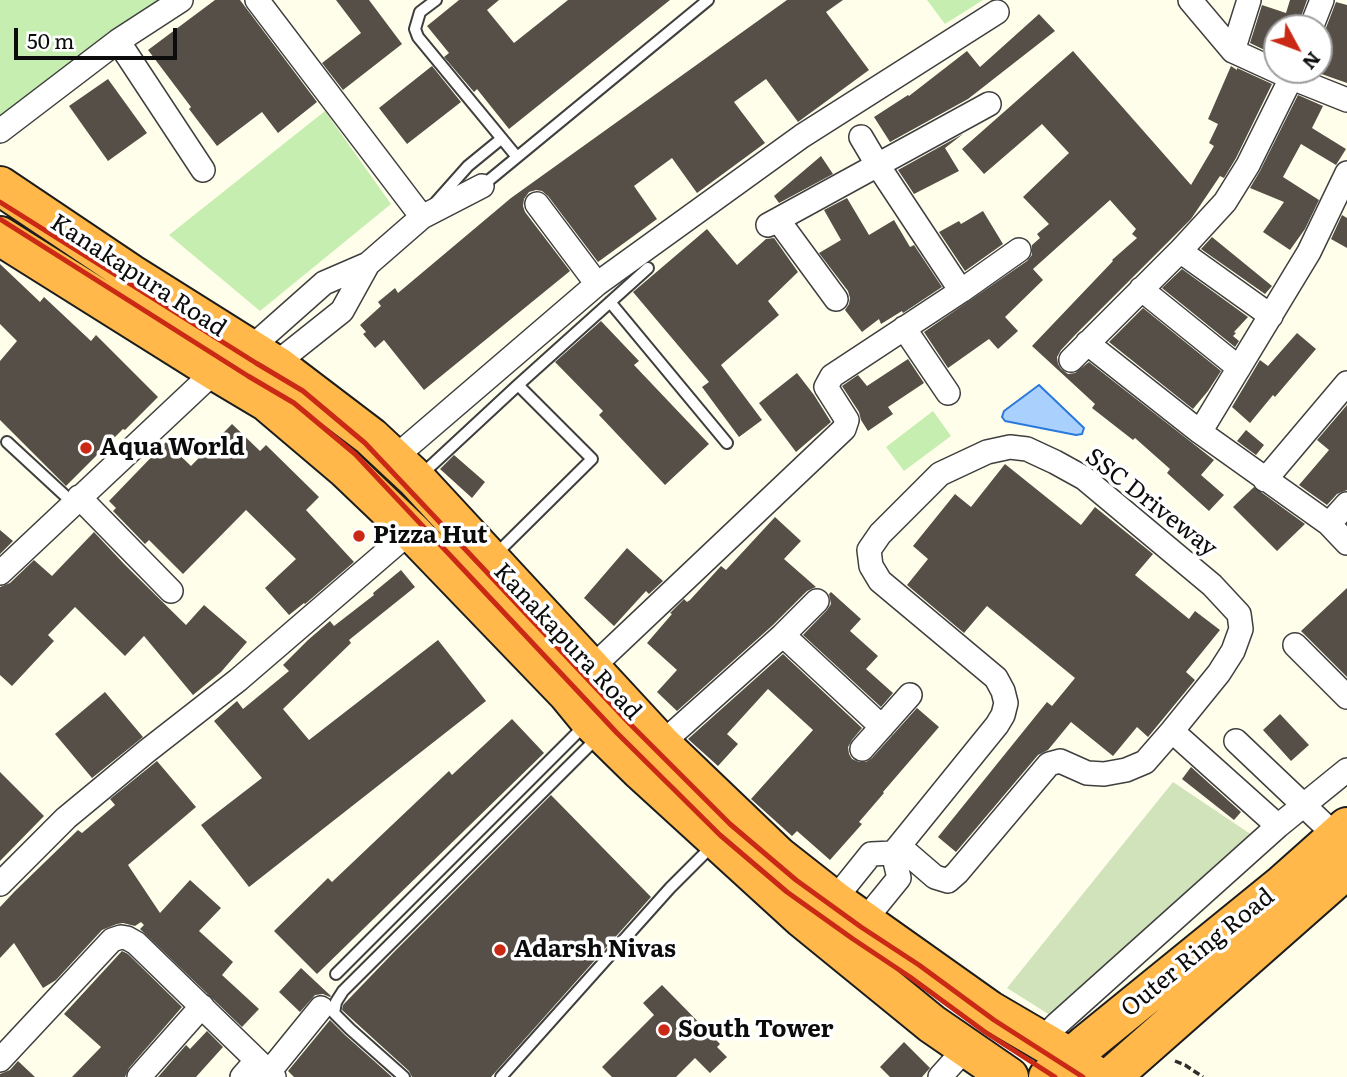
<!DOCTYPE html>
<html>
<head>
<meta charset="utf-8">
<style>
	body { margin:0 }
	#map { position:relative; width:1347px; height:1077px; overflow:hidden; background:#fffeeb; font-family:Literata,serif }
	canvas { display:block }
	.north { position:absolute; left:1263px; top:14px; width:70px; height:70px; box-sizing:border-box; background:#fff; border:2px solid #9e9e9e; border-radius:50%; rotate:131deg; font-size:19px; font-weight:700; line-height:28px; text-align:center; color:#0c0c0c }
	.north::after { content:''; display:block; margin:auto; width:24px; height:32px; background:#ca2916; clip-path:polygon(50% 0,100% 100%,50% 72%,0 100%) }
	.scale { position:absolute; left:14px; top:28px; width:163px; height:32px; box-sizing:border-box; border:4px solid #0c0c0c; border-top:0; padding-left:9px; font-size:21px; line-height:24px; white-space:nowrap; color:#0c0c0c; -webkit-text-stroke:5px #fff; paint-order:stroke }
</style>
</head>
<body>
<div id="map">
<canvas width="1347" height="1077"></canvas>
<div class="north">N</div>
<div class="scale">50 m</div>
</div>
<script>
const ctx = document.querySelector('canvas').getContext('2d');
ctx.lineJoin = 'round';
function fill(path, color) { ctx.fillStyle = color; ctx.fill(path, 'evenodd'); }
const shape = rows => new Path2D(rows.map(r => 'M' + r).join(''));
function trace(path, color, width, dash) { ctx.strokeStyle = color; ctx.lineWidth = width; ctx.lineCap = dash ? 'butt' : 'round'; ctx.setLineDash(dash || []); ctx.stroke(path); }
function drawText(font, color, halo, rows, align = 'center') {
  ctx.font = font + ' Literata,serif'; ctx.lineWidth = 7; ctx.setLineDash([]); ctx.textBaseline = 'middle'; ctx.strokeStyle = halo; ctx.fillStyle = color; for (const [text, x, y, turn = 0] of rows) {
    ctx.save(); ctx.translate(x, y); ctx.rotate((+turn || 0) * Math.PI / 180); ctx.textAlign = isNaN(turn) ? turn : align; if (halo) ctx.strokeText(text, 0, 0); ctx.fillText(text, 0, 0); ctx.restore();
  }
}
fill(shape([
	[0,0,164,0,0,117],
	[927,0,983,0,945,24],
	[325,111,391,204,260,311,169,235],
	[933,411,951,436,904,471,886,447]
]), '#c7eeb1');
fill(shape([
	[1173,782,1255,837,1050,1015,1007,988]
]), '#d0e3ba');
const water = shape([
	[1039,385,1084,428,1082,434,1076,435,1005,421,1002,417,1004,411,1039,385]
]);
fill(water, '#aad1fd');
trace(water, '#2979db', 2);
fill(shape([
	[215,0,240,0,317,102,278,133,262,112,217,146,189,109,191,107,148,50],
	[336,0,369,0,402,44,343,90,322,63,361,33],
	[459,0,499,0,487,10,514,43,568,0,670,0,509,129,477,89,474,92,444,57,449,53,427,26],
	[787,0,843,0,826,12,869,70,798,122,766,79,734,102,765,143,697,193,672,158,634,186,657,219,598,262,548,196,542,191,536,190,529,192,524,199,523,206,525,212,570,271,424,390,384,340,375,348,363,334,366,332,360,325,381,306,378,302,395,288,398,293,511,198],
	[1290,0,1307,0,1297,28,1277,28,1277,56,1250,43,1262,5,1286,13],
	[1336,2,1347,5,1347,83,1310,70,1319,70,1319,39,1324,33],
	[1039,14,1055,31,968,99,890,142,874,117,908,95,909,96,967,51,980,67],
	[1073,51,1191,185,1214,146,1209,143,1218,124,1208,119,1231,66,1237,70,1237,68,1272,84,1236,158,1224,178,1220,176,1191,219,1076,334,1061,350,1057,357,1058,364,1061,369,1068,374,1075,373,1089,362,1214,460,1201,475,1224,495,1209,511,1167,473,1170,469,1135,438,1133,440,1092,408,1095,404,1032,346,1113,261,1112,260,1137,238,1132,234,1136,229,1110,200,1033,269,1043,280,1005,317,1018,331,998,349,989,339,948,368,924,332,1027,261,1032,255,1032,245,1040,238,1037,234,1049,224,1023,197,1069,153,1042,124,984,174,962,149],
	[432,66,461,102,407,144,379,108],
	[108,79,147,133,108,161,69,106],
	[1298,95,1323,106,1312,128,1346,149,1336,165,1301,144,1283,177,1319,200,1305,229,1290,250,1263,232,1284,202,1250,188,1260,171],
	[963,134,945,148,959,171,914,194,898,170],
	[821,156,833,174,779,203,774,196],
	[847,198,869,235,894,220,910,247,914,245,942,287,903,313,902,311,881,324,879,319,862,332,845,310,849,304,850,298,848,291,819,253,841,240,824,210],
	[983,211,1003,244,965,271,939,232,959,221,961,224],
	[1342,215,1347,218,1347,248,1331,239],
	[707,229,737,265,766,239,774,238,798,272,768,301,779,315,721,365,762,420,739,437,702,387,709,382,633,292],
	[1212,237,1272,286,1265,294,1201,249],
	[0,264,40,302,44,297,91,341,96,335,158,397,125,430,123,429,66,486,0,420,0,361,17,341,0,324],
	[1182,269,1248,317,1234,332,1236,333,1233,336,1239,341,1235,347,1162,288],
	[1143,308,1221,371,1208,391,1193,409,1109,342],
	[601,321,639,361,634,365,709,444,665,485,599,415,603,411,555,362],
	[1297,333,1316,349,1275,397,1273,395,1250,423,1232,407,1260,360,1268,366],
	[908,359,924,383,888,407,893,414,868,431,861,420,859,412,842,386,858,375,867,386],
	[797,373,814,395,831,422,796,452,759,403],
	[1347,405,1347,490,1337,494,1327,505,1299,485,1329,450,1317,440],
	[232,424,260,451,266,445,319,497,306,510,354,562,305,604,304,603,289,615,265,588,296,559,246,510,183,574,149,540,145,544,113,511,116,508,109,501,166,442,191,466],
	[1246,430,1264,445,1256,455,1237,441],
	[454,455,485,482,472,498,440,469],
	[1005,464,1081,525,1095,507,1153,554,1135,575,1189,619,1195,611,1220,630,1186,672,1195,680,1148,737,1137,727,1113,756,1071,722,1048,750,1038,755,956,852,938,837,1047,702,1052,706,1075,678,987,606,964,633,907,585,928,559,913,546,955,494,971,507],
	[1254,487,1305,524,1277,551,1233,507],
	[775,517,801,541,784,559,816,587,807,591,773,625,677,711,657,692,677,670,647,643,672,614,670,613,684,599,687,602,690,600,721,566,726,570],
	[0,530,13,541,0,554],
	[94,532,125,565,186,625,204,605,247,642,221,672,193,695,144,636,125,656,75,607,48,635,54,641,12,686,0,675,0,587,10,583,34,560,52,576],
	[627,548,663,581,649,594,646,591,614,626,584,598],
	[401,570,415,587,349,640,351,643,283,709,309,740,438,640,486,701,249,887,201,825,262,778,214,721,237,701,243,709,289,671,283,665,308,640,330,621,334,626,374,595,373,593],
	[1347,588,1347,677,1301,631],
	[831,592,861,619,850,631,878,656,866,669,893,693,881,707,803,635,827,610,831,604,829,594],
	[783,654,862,728,852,740,848,747,849,754,852,759,859,762,866,762,872,758,917,708,939,727,883,792,884,793,859,822,862,824,830,860,797,831,792,836,751,799,813,730,768,689,727,734,738,744,718,766,688,739],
	[105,692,143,737,92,778,55,734],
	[1280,714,1309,745,1291,761,1263,730],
	[512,719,544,753,317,974,274,931,328,878,332,882,449,771,452,775],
	[157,761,196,807,128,865,160,913,190,880,221,908,199,931,233,962,222,975,259,1009,242,1027,140,929,144,925,141,922,135,926,123,923,117,924,102,930,56,980,43,988,14,943,0,958,0,907,15,891,78,830,82,833,115,805,110,799],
	[1191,767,1241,812,1234,820,1182,779],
	[0,772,44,816,0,861],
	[551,795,651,897,491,1077,412,1077,409,1071,342,1010,343,1005,394,952],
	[122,951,128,954,182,1007,129,1068,125,1077,72,1077,101,1047,64,1014],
	[301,968,331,996,330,997,323,994,315,995,300,1012,279,992],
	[662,985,720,1044,717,1047,727,1057,710,1073,695,1058,676,1077,612,1077,602,1067,654,1015,643,1003],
	[330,1020,345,1035,392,1077,294,1077,288,1071],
	[207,1031,223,1047,196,1077,158,1077,186,1045,190,1049],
	[904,1042,930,1068,922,1077,890,1077,880,1067],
	[18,1061,35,1077,0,1077,0,1074,10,1070]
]), '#564f47');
const lane = shape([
	[436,0,420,12,415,29,418,37,517,157],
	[482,186,708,0],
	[436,202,468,166,501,139],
	[610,302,727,443],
	[7,442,73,503],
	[421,475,518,385,648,268],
	[495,555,592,459,518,385],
	[336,974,584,726],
	[404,1077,350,1029,334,1013,336,1002,343,991,599,736],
	[501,1077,670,888,713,845]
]);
const street = shape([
	[257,0,422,217],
	[1190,0,1233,51,1292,78,1347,100],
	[1311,28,1322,0],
	[118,41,203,170],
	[1233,51,1249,0],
	[0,131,118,41,181,0],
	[861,137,877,164,961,291],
	[537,204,597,284],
	[778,220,836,299],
	[768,225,989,104],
	[1180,251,1271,316],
	[368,264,422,217,482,186],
	[1141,289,1239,368],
	[904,328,948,393],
	[1087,343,1200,432,1329,524,1347,543],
	[253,350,262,338,324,283,368,264,342,311,288,354,279,367],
	[1071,360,1180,251,1225,202,1248,165,1295,70],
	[1200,432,1309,252,1347,173],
	[393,459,597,284,802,136,997,12],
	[1265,480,1347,383],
	[79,497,171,591],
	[1329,524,1347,504],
	[0,573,215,371],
	[783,635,882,727],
	[1295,645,1347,697],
	[582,677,844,429,847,420,826,387,832,376,961,291,1019,250],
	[1172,731,1278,826],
	[1236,741,1336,836],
	[661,744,783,635,817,601],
	[862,749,910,695],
	[893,853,899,846,997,725,1003,715,1006,703,1003,691,996,678,880,581,871,566,869,550,880,534,940,474,987,452,1010,447,1027,449,1055,462,1084,478,1212,585,1239,614,1241,629,1233,651,1219,673,1172,731,1145,762,1126,770,1104,774,1087,773,1060,761,1049,764,957,873,948,881,935,877,899,846],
	[0,884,66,818,147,751,238,680,411,531],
	[834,900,871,854,893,853,899,878,864,921],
	[1041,1041,1056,1025,1278,826,1347,770],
	[0,1060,112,940,121,937,127,938,136,943,274,1077],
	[269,1072,321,1008],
	[139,1077,202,1006],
	[242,1077,256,1061],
	[940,1077,966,1048]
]);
const highway = shape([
	[0,186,131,274,279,367,371,437,416,479,661,744,778,856,834,900,989,1010,1071,1058,1097,1077],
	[0,236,215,371,267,402,346,469,411,531,567,693,590,721,640,770,802,918,932,1024,1009,1077],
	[1048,1077,1085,1045,1283,884,1347,827],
	[1111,1077,1347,869]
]);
trace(lane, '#3f3f3f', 14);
trace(street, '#3f3f3f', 26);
trace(highway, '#1d1d1d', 42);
trace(shape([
	[1175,1061,1185,1065,1203,1077]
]), '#2e2e2e', 3.5, [7, 3.5]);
trace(lane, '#fff', 10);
trace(street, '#fff', 23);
trace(highway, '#ffb849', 38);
trace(shape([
	[0,202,256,363,303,391,365,443,628,722,730,824,796,880,861,927,919,965,994,1020,1083,1077],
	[0,219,248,376,294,403,355,454,617,733,720,835,787,892,853,939,910,977,985,1032,1055,1077]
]), '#ca2916', 5);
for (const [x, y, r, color] of [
	[86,448,7,"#ca2916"],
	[359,536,7,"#ca2916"],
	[500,950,7,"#ca2916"],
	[664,1030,7,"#ca2916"]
]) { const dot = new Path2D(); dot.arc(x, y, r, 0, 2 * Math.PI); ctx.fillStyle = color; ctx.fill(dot); trace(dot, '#fff', 2.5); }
drawText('24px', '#0c0c0c', '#fff', [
	["Kanakapura Road",138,276,33],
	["SSC Driveway",1151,503,38],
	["Kanakapura Road",567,642,47],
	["Outer Ring Road",1198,953,-39]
]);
drawText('bold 24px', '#0c0c0c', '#fff', [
	["Aqua World",100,448],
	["Pizza Hut",373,536],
	["Adarsh Nivas",514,950],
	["South Tower",678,1030]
], 'left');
</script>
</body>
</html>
